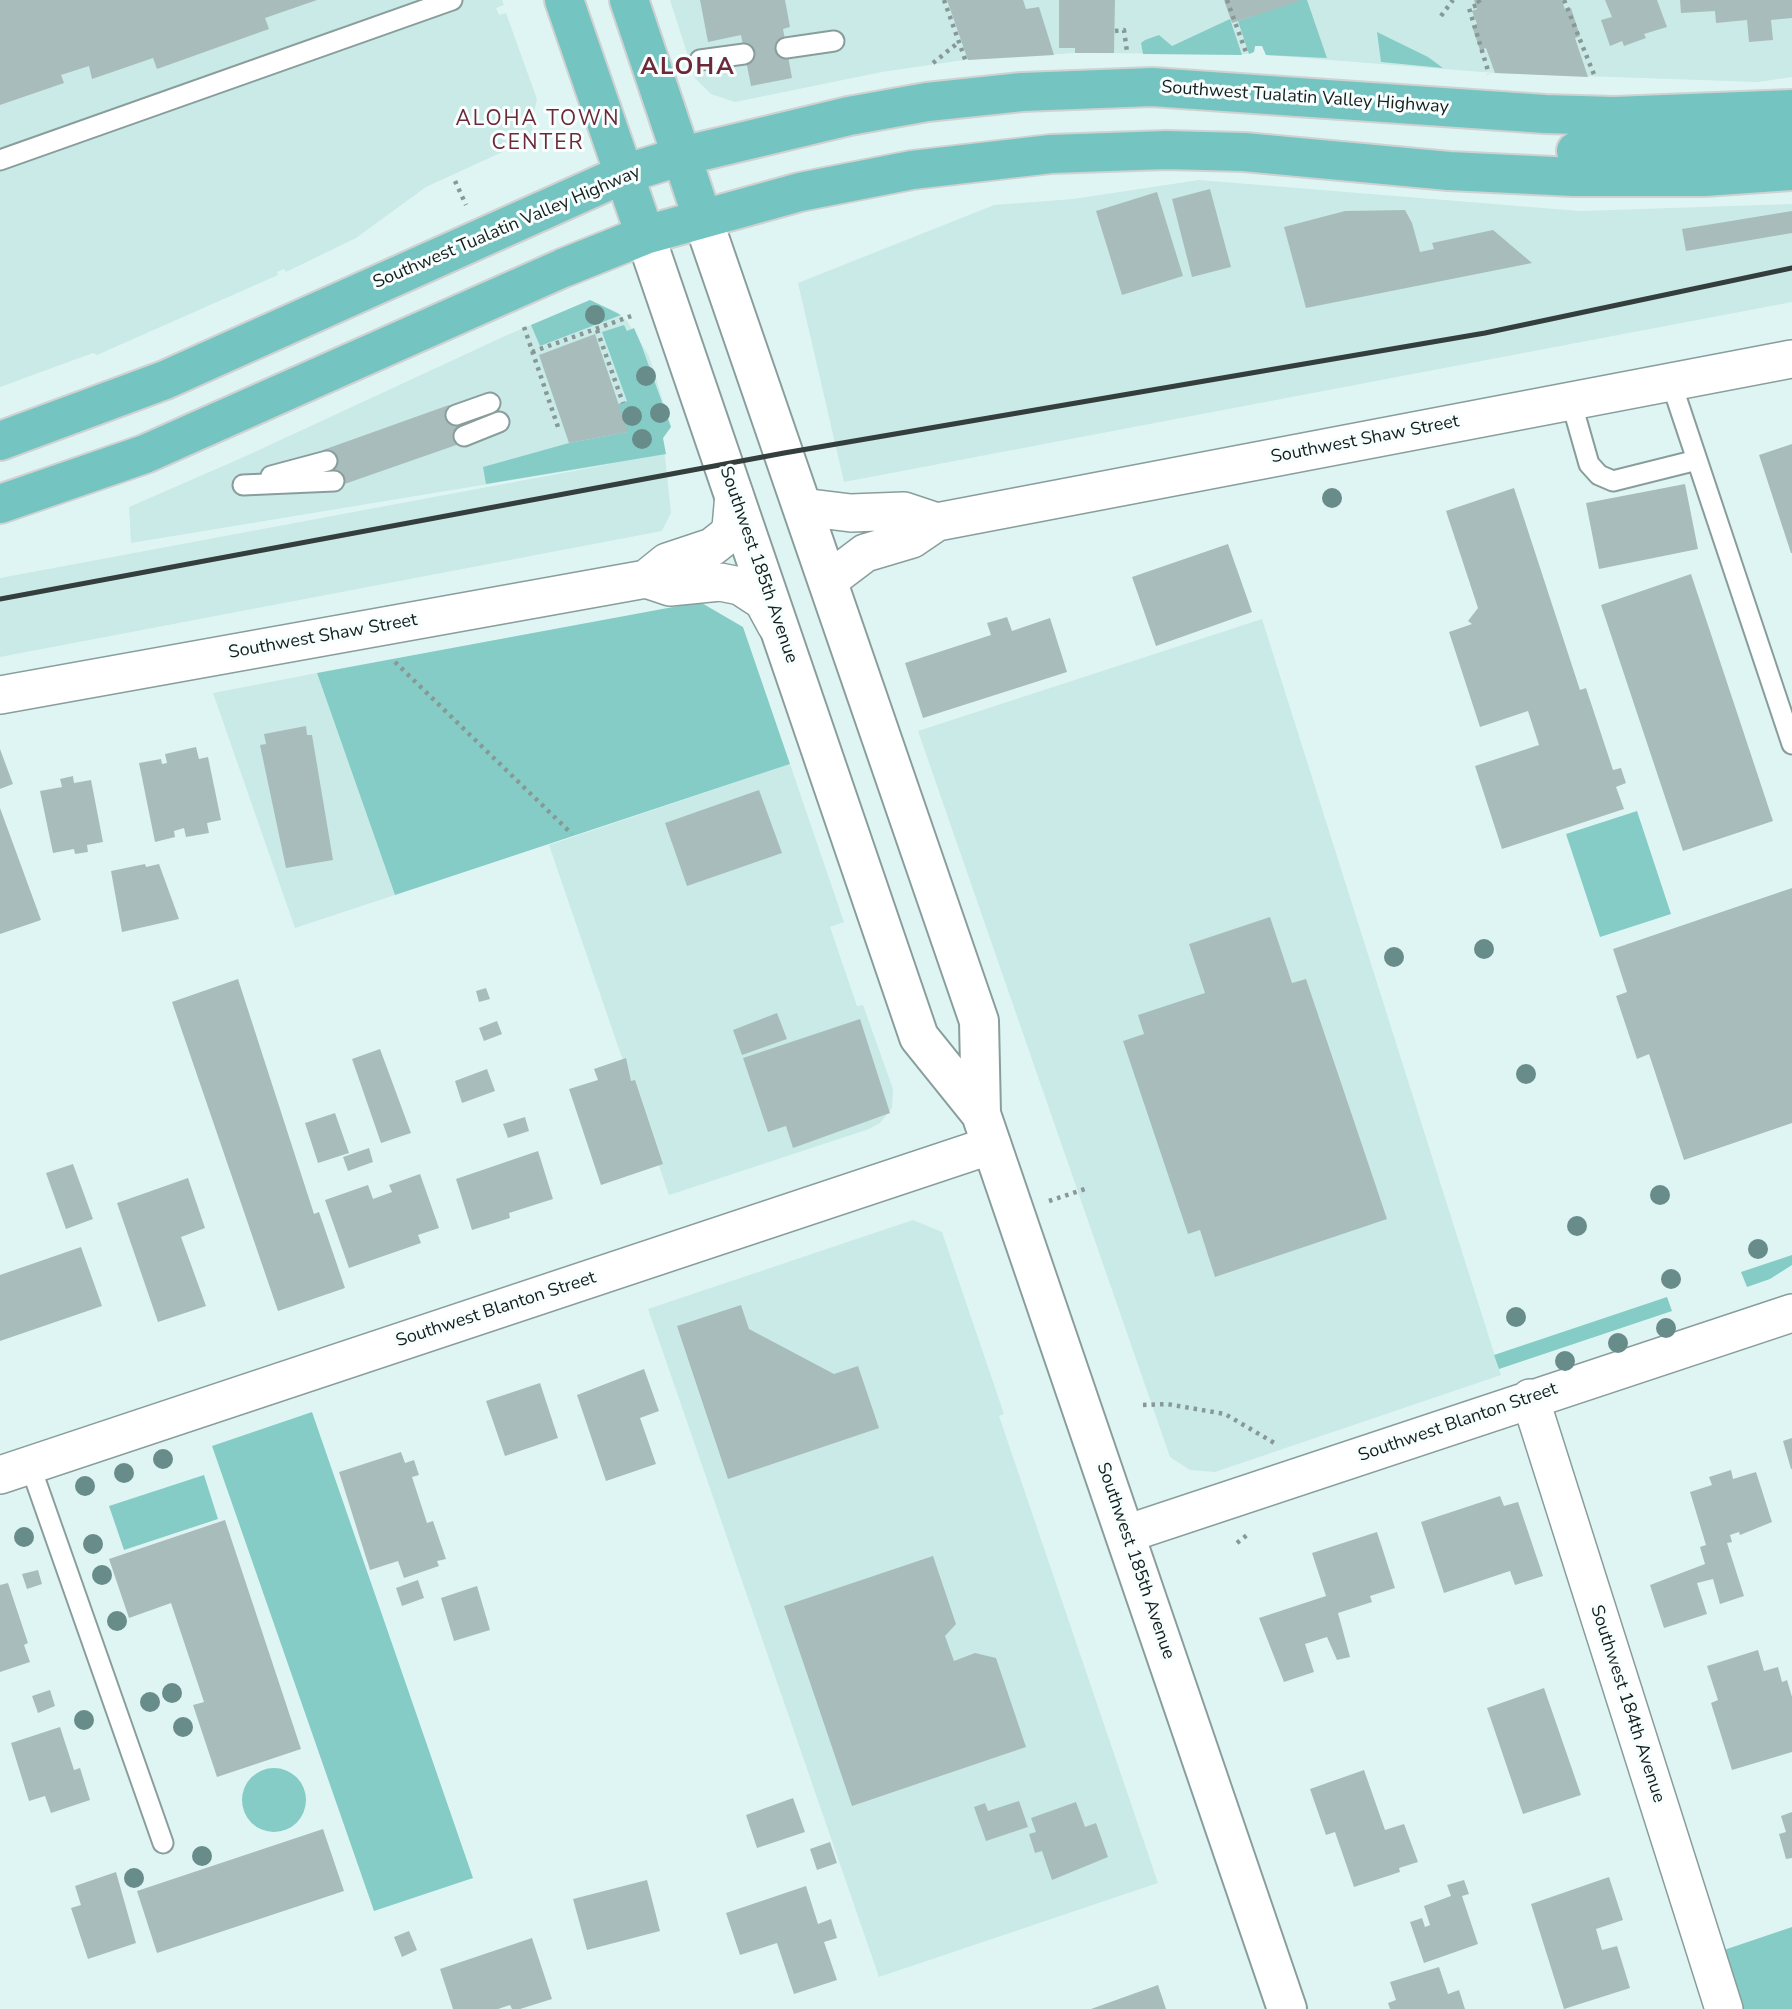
<!DOCTYPE html>
<html>
<head>
<meta charset="utf-8">
<style>
	body { margin:0 }
	canvas { display:block; background:#dff5f3 }
</style>
</head>
<body>
<canvas width="1792" height="2009"></canvas>
<script>
const ctx = document.querySelector('canvas').getContext('2d');
ctx.lineJoin = 'round';
function fill(path, color) { ctx.fillStyle = color; ctx.fill(path, 'evenodd'); }
const shape = rows => new Path2D(rows.map(r => 'M' + r).join(''));
function trace(path, color, width, dash) { ctx.strokeStyle = color; ctx.lineWidth = width; ctx.lineCap = dash ? 'butt' : 'round'; ctx.setLineDash(dash || []); ctx.stroke(path); }
function drawText(font, color, halo, rows, align = 'center') {
  ctx.font = font + ' "Nunito Sans",sans-serif'; ctx.lineWidth = 6; ctx.setLineDash([]); ctx.textBaseline = 'middle'; ctx.strokeStyle = halo; ctx.fillStyle = color; for (const [text, x, y, turn = 0] of rows) {
    ctx.save(); ctx.translate(x, y); ctx.rotate((+turn || 0) * Math.PI / 180); ctx.textAlign = isNaN(turn) ? turn : align; if (halo) ctx.strokeText(text, 0, 0); ctx.fillText(text, 0, 0); ctx.restore();
  }
}
fill(shape([
	[0,0,502,0,504,5,496,8,499,15,506,13,537,99,532,122,533,138,426,187,356,238,286,272,284,269,277,272,278,275,97,355,93,353,0,387],
	[670,0,1792,0,1792,77,1758,82,1495,73,1266,55,1262,46,1255,46,1254,52,1246,54,1075,53,964,60,882,72,735,102,711,94,695,78],
	[1199,180,1580,211,1792,204,1792,302,844,482,798,283,994,205,1073,199],
	[590,300,617,312,627,321,649,356,671,427,663,438,671,513,662,531,0,657,0,578,616,463,131,543,129,507,246,456,505,336],
	[1262,619,1501,1375,1215,1472,1190,1470,1170,1457,918,731],
	[317,673,395,895,295,928,213,693],
	[790,764,844,922,830,927,857,1006,863,1005,893,1089,892,1108,880,1123,869,1129,669,1195,549,845],
	[913,1220,942,1232,1004,1414,999,1416,1158,1883,879,1977,648,1309]
]), '#caeae7');
fill(shape([
	[1300,0,1307,0,1327,58,1266,55,1262,46,1255,46,1254,52,1249,54,1238,21],
	[1230,19,1242,55,1143,54,1141,43,1145,40,1159,35,1172,46],
	[1377,32,1428,57,1443,68,1381,62],
	[590,300,621,315,540,346,531,325],
	[624,325,627,331,634,328,641,344,671,427,663,438,666,454,486,484,483,467,569,443,627,432,618,404,627,401,602,332],
	[700,602,743,627,790,764,395,895,317,673],
	[1637,811,1671,914,1600,937,1566,834],
	[1792,1255,1792,1265,1770,1279,1747,1287,1741,1272],
	[1667,1297,1672,1311,1499,1369,1494,1355],
	[312,1412,473,1878,374,1911,212,1446],
	[204,1475,218,1519,124,1550,109,1506],
	'242 1800a32 32 0 1 1 64 0a32 32 0 1 1-64 0Z',
	[1792,1927,1792,2009,1740,2009,1721,1951]
]), '#86ccc6');
fill(shape([
	[0,0,317,0,265,18,269,29,157,69,153,58,92,79,89,66,61,75,64,83,0,105],
	[700,0,785,0,790,27,783,29,792,78,751,86,741,35,708,42],
	[947,0,1023,0,1026,9,1039,7,1054,55,968,60],
	[1059,0,1115,0,1114,53,1075,53,1075,48,1059,48],
	[1224,0,1300,0,1300,1,1232,23],
	[1474,0,1562,0,1565,10,1571,8,1580,36,1575,38,1588,77,1495,73,1486,48,1480,50,1472,26,1477,24,1472,11,1477,9],
	[1605,0,1657,0,1667,27,1644,34,1646,38,1624,46,1622,41,1610,46,1601,20,1612,17],
	[1680,0,1792,0,1792,18,1771,20,1773,40,1749,42,1747,20,1716,23,1715,11,1681,13],
	[1210,189,1231,267,1192,277,1172,199],
	[1157,192,1183,276,1122,295,1096,211],
	[1405,210,1412,223,1420,252,1434,249,1432,243,1493,230,1532,263,1306,308,1284,227,1345,211],
	[1792,211,1792,233,1686,251,1682,229],
	[595,334,628,432,569,443,539,355],
	[449,405,464,436,462,443,336,487,323,450],
	[1792,444,1792,553,1791,553,1759,455],
	[1685,484,1698,549,1599,569,1586,503],
	[1514,488,1580,690,1586,688,1613,770,1621,768,1626,783,1616,787,1624,809,1502,849,1475,766,1539,745,1528,711,1480,727,1449,632,1472,624,1468,621,1478,608,1446,511],
	[1228,544,1252,612,1156,646,1132,577],
	[1691,574,1773,821,1683,851,1601,605],
	[1007,617,1012,631,1050,618,1067,672,923,718,905,663,991,635,987,623],
	[306,726,307,735,312,735,333,860,286,868,260,745,266,744,264,734],
	[196,747,199,759,208,757,221,820,207,823,209,833,186,837,184,828,174,831,175,837,155,842,139,763,161,759,162,764,167,763,165,754],
	[0,749,13,784,0,789],
	[73,776,74,783,91,780,103,842,87,845,88,852,75,854,74,849,53,853,40,791,62,787,60,779],
	[759,790,782,853,687,886,665,823],
	[0,808,41,920,0,934],
	[145,864,146,867,159,864,179,919,122,932,111,871],
	[1792,888,1792,1123,1684,1160,1649,1054,1637,1059,1616,996,1627,992,1613,949],
	[1270,917,1292,983,1306,979,1387,1219,1215,1277,1200,1230,1188,1234,1123,1041,1144,1034,1138,1015,1205,993,1189,944],
	[238,979,314,1214,319,1212,345,1288,278,1311,172,1002],
	[486,988,490,999,479,1002,476,991],
	[777,1013,787,1039,742,1055,733,1030],
	[860,1019,890,1113,793,1148,786,1126,768,1132,743,1058],
	[497,1021,502,1034,484,1041,479,1028],
	[380,1049,411,1133,381,1143,352,1059],
	[626,1058,631,1081,635,1080,663,1164,601,1185,569,1089,598,1080,594,1069],
	[487,1069,495,1091,462,1103,455,1081],
	[335,1113,349,1153,318,1163,305,1123],
	[525,1117,529,1131,508,1138,503,1124],
	[369,1148,373,1162,348,1171,343,1157],
	[538,1151,553,1199,509,1213,510,1218,472,1230,456,1179],
	[73,1164,93,1219,66,1229,46,1173],
	[420,1174,439,1228,418,1235,421,1243,349,1268,325,1200,368,1185,373,1199,392,1192,389,1185],
	[188,1178,205,1228,181,1237,206,1306,158,1322,117,1203],
	[81,1247,102,1306,0,1341,0,1275],
	[741,1305,749,1329,834,1374,858,1366,879,1428,728,1479,677,1326],
	[644,1369,659,1411,640,1418,656,1464,606,1481,577,1395],
	[540,1383,558,1438,505,1456,486,1401],
	[1792,1438,1792,1469,1791,1469,1783,1441],
	[401,1452,405,1463,414,1460,419,1475,412,1477,427,1523,433,1521,446,1559,437,1561,439,1566,404,1578,398,1561,370,1570,339,1472],
	[1731,1470,1733,1479,1756,1472,1772,1522,1740,1535,1739,1532,1730,1535,1732,1542,1727,1543,1744,1596,1720,1604,1713,1579,1697,1583,1707,1614,1664,1628,1650,1585,1705,1564,1700,1547,1706,1545,1690,1492,1712,1485,1709,1477],
	[1500,1496,1504,1506,1518,1502,1543,1576,1515,1585,1510,1571,1444,1593,1421,1522],
	[225,1520,301,1749,217,1777,193,1705,204,1702,171,1603,129,1618,109,1559],
	[1377,1532,1395,1588,1370,1596,1372,1602,1338,1613,1350,1657,1337,1660,1327,1637,1305,1644,1314,1672,1284,1682,1259,1618,1326,1596,1312,1553],
	[933,1556,956,1624,945,1636,954,1661,975,1653,996,1658,1026,1747,852,1806,784,1606],
	[38,1570,42,1584,27,1589,22,1574],
	[418,1580,424,1598,402,1606,396,1588],
	[8,1583,28,1643,24,1645,30,1662,0,1672,0,1585],
	[477,1586,490,1630,454,1641,441,1598],
	[1758,1650,1764,1671,1778,1667,1782,1682,1787,1680,1792,1697,1792,1752,1732,1770,1711,1703,1718,1700,1707,1666],
	[1544,1688,1581,1795,1523,1814,1487,1708],
	[50,1690,55,1706,38,1713,32,1696],
	[60,1727,74,1770,80,1768,90,1800,51,1813,45,1796,29,1801,11,1743],
	[1364,1770,1385,1830,1404,1824,1418,1862,1399,1868,1400,1872,1354,1887,1335,1832,1326,1835,1310,1789],
	[793,1798,805,1832,757,1848,746,1815],
	[1019,1801,1028,1827,986,1841,974,1807,985,1803,988,1811],
	[1076,1802,1085,1827,1096,1823,1108,1857,1052,1880,1042,1851,1035,1853,1029,1834,1036,1832,1031,1818],
	[1792,1812,1792,1858,1786,1859,1779,1834,1786,1832,1781,1816],
	[323,1829,344,1891,157,1953,137,1891],
	[830,1842,837,1863,817,1870,810,1849],
	[116,1872,136,1943,88,1959,71,1908,81,1905,75,1886],
	[1609,1877,1623,1920,1596,1929,1602,1950,1617,1946,1630,1988,1564,2009,1531,1904],
	[647,1880,660,1931,587,1950,573,1899],
	[1464,1880,1469,1894,1462,1896,1478,1944,1424,1963,1410,1922,1422,1918,1425,1927,1430,1925,1424,1906,1451,1896,1447,1885],
	[806,1886,818,1924,831,1919,837,1938,824,1942,837,1980,794,1994,777,1943,740,1955,726,1913],
	[409,1931,417,1950,402,1957,394,1937],
	[532,1938,552,1999,520,2009,512,2009,510,2005,498,2009,453,2009,440,1969],
	[1439,1967,1448,1994,1459,1990,1465,2009,1390,2009,1388,2003,1396,2000,1390,1982],
	[1158,1985,1166,2009,1091,2009]
]), '#a8bdbb');
const service = shape([
	[786,48,834,41],
	[700,60,744,54],
	[0,160,452,0],
	[1671,382,1792,744],
	[1571,401,1589,464,1599,475,1613,481,1697,460],
	[456,415,490,403],
	[464,436,499,422],
	[271,476,327,461],
	[243,485,334,481],
	[30,1465,163,1843]
]);
const minor = shape([
	[802,507,851,513,904,511,937,522],
	[646,579,667,562,712,547,726,536,731,528,734,494],
	[828,581,865,553,912,539,937,522,1792,359],
	[0,695,646,579,670,587,720,582,740,586,763,601,776,625],
	[1530,1398,1724,2009],
	[0,1475,992,1145],
	[1126,1534,1792,1313]
]);
const secondary = shape([
	[702,217,979,1021,981,1114,1287,2009],
	[645,235,919,1037,981,1114]
]);
const primary = shape([
	[564,0,645,235],
	[629,0,702,217],
	[1576,151,1743,146,1792,141],
	[0,441,165,380,624,174,682,156,849,116,927,102,1022,92,1152,87,1545,114,1614,116,1792,109],
	[0,504,145,454,563,268,645,235,800,192,912,170,1051,154,1166,150,1244,152,1449,171,1574,177,1704,177,1792,171]
]);
trace(service, '#899e9c', 23);
trace(minor, '#899e9c', 40);
trace(secondary, '#899e9c', 42);
trace(primary, '#d0d2d2', 42);
trace(shape([
	[944,0,966,62],
	[1227,0,1247,55],
	[1478,0,1480,4,1469,8,1489,74],
	[1564,0,1595,77],
	[1441,16,1453,0],
	[1115,31,1124,30,1127,52],
	[933,63,959,42],
	[455,181,466,205],
	[524,327,558,427],
	[597,330,623,403],
	[532,352,634,315],
	[395,662,572,834],
	[1049,1201,1085,1189],
	[1143,1405,1167,1404,1225,1414,1276,1444],
	[1237,1543,1247,1535]
]), '#889897', 4.5, [3.5, 5]);
trace(service, '#fff', 19);
trace(minor, '#fff', 37);
trace(secondary, '#fff', 38);
trace(primary, '#74c5c1', 38);
trace(shape([
	[0,599,784,453,1485,333,1792,268]
]), '#343e3d', 5);
ctx.fillStyle = '#678c8a';
for (const [x, y] of [
	[595,315],
	[646,376],
	[660,413],
	[632,416],
	[642,439],
	[1332,498],
	[1484,949],
	[1394,957],
	[1526,1074],
	[1660,1195],
	[1577,1226],
	[1758,1249],
	[1671,1279],
	[1516,1317],
	[1666,1328],
	[1618,1343],
	[1565,1361],
	[163,1459],
	[124,1473],
	[85,1486],
	[24,1537],
	[93,1544],
	[102,1575],
	[117,1621],
	[172,1693],
	[150,1702],
	[84,1720],
	[183,1727],
	[202,1856],
	[134,1878]
]) { ctx.beginPath(); ctx.arc(x, y, 10, 0, 2 * Math.PI); ctx.fill(); }
drawText('18px', '#161e1d', '#f6fffe', [
	["Southwest Tualatin Valley Highway",1305,98,4],
	["Southwest Tualatin Valley Highway",507,228,-23],
	["Southwest Shaw Street",1365,440,-11],
	["Southwest 185th Avenue",758,565,71],
	["Southwest Shaw Street",323,637,-10],
	["Southwest Blanton Street",496,1310,-18],
	["Southwest Blanton Street",1458,1423,-19],
	["Southwest 185th Avenue",1135,1561,71],
	["Southwest 184th Avenue",1627,1704,72]
]);
ctx.letterSpacing = '2px';
drawText('21px', '#6e2838', '#f6fffe', [
	["ALOHA TOWN",538,120],
	["CENTER",538,144]
]);
ctx.letterSpacing = '0px';
ctx.letterSpacing = '2px';
drawText('bold 24px', '#6e2838', '#f6fffe', [
	["ALOHA",688,68]
]);
ctx.letterSpacing = '0px';
</script>
</body>
</html>
